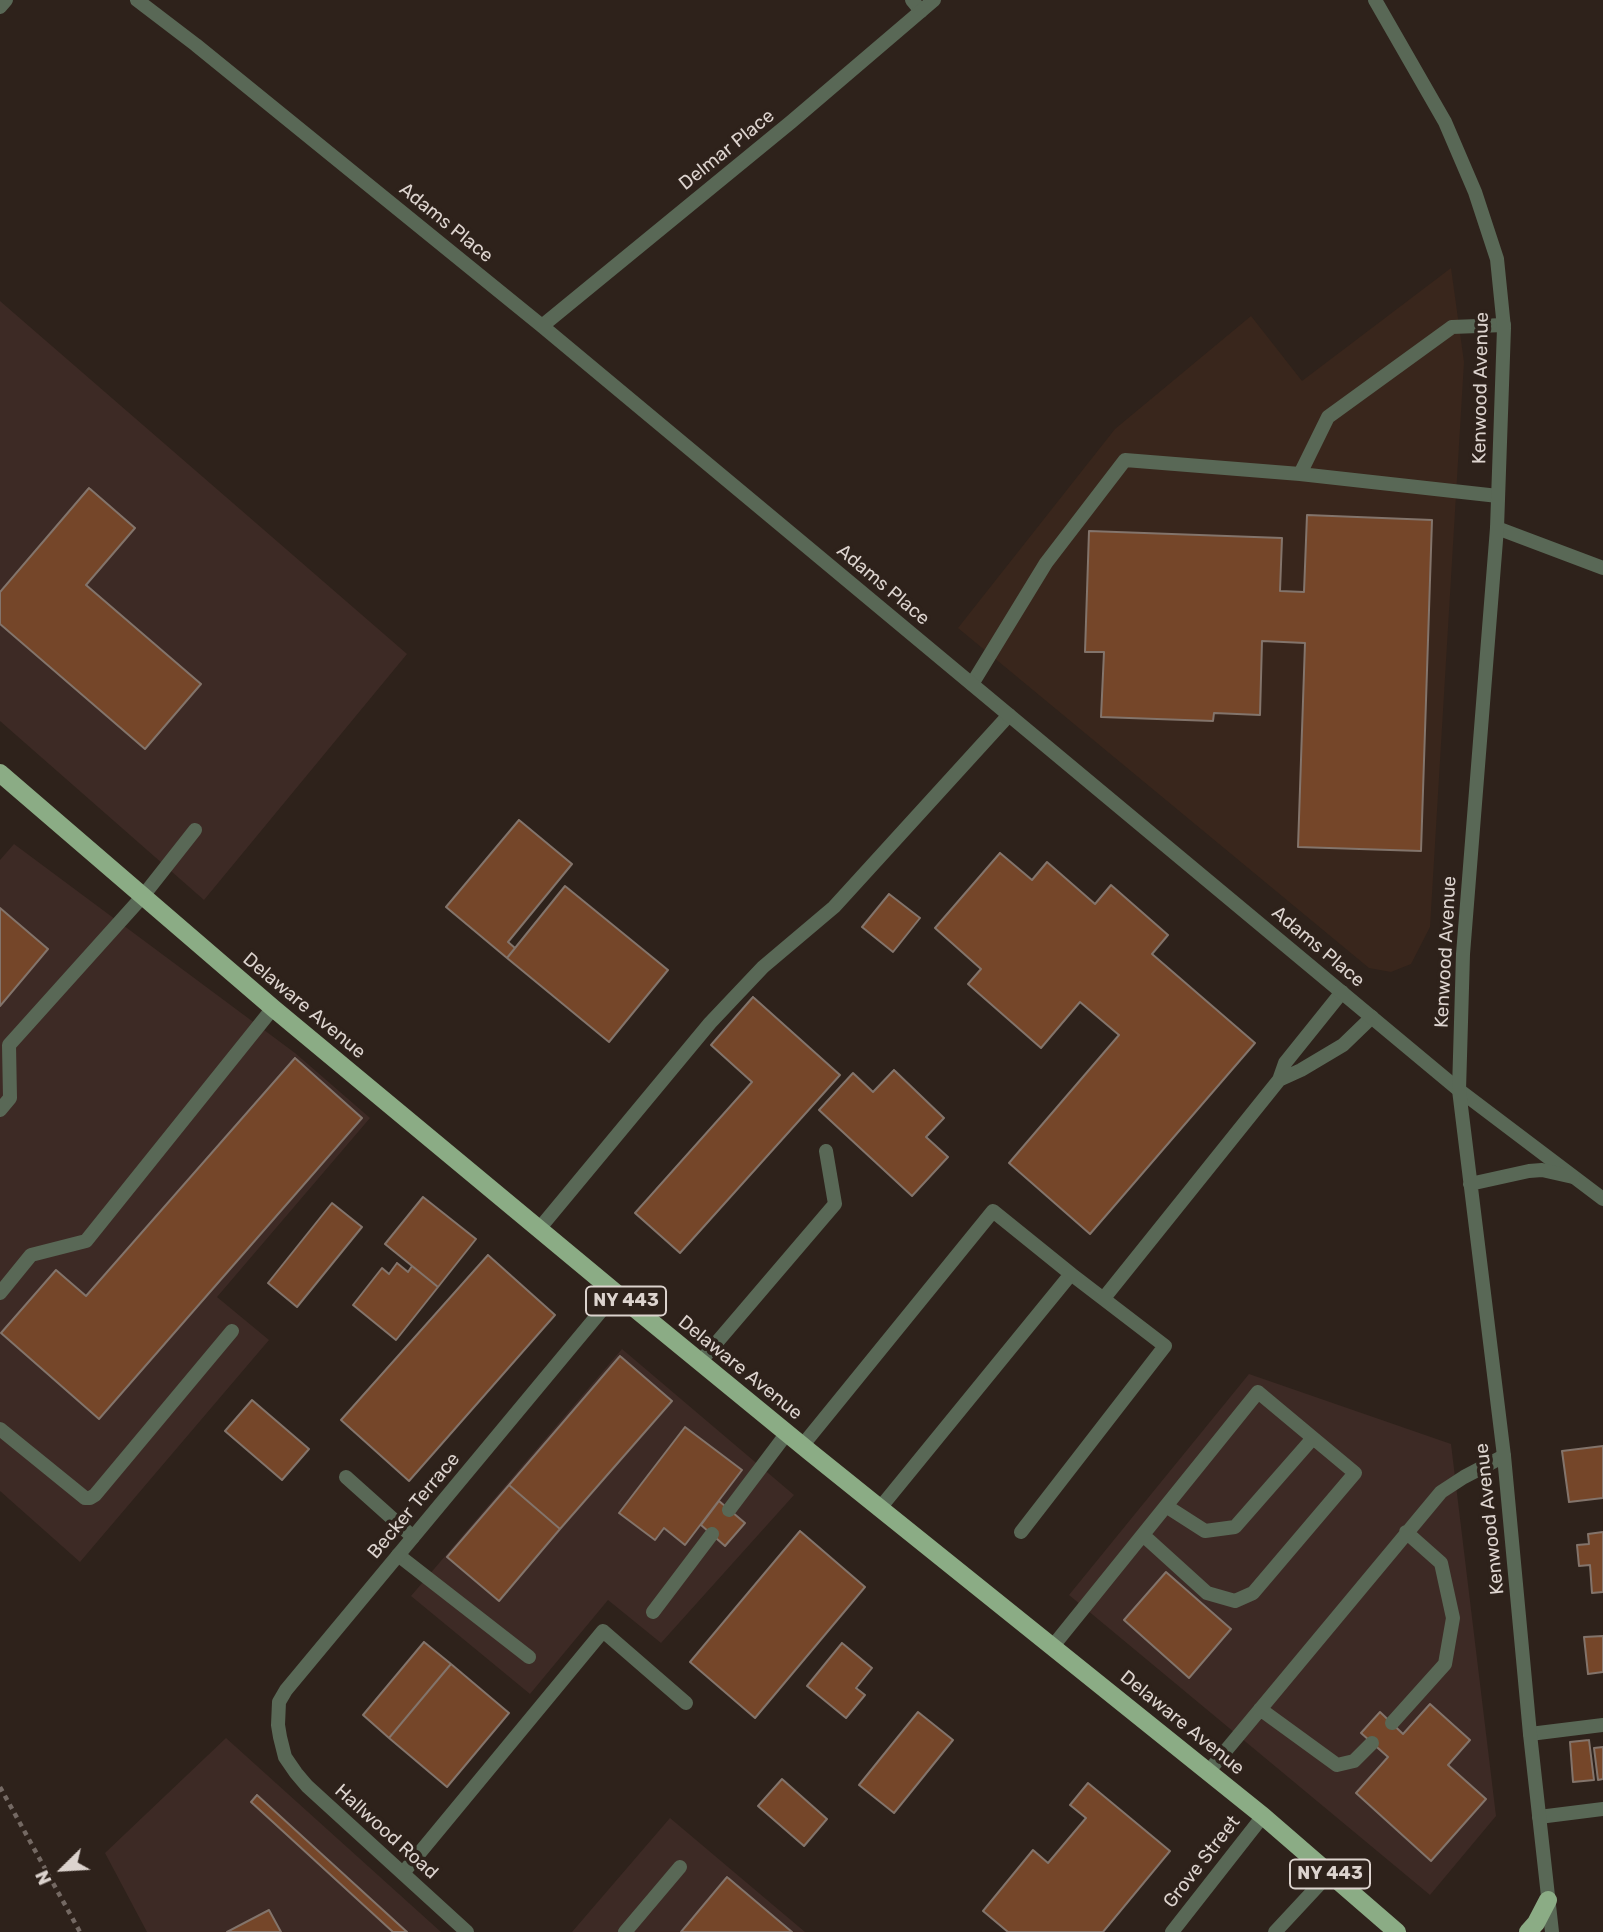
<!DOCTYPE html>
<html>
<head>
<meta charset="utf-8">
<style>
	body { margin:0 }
	#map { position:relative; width:1603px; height:1932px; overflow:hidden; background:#2e221b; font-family:Rubik,sans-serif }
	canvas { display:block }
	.north { position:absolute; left:28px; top:1834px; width:70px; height:70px; -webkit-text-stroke:5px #2e221b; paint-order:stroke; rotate:246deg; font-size:19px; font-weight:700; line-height:28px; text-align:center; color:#dcd3ce }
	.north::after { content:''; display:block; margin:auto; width:24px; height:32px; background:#dcd3ce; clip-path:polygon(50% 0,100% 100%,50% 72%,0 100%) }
</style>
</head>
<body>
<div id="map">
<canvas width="1603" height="1932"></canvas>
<div class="north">N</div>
</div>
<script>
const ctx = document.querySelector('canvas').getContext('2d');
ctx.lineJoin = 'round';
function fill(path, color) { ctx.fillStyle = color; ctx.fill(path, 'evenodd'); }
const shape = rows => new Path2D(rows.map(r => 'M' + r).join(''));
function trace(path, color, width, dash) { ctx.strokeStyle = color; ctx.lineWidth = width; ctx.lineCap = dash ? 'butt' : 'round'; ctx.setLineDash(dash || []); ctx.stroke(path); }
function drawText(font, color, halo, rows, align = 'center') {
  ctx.font = font + ' Rubik,sans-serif'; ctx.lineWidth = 7; ctx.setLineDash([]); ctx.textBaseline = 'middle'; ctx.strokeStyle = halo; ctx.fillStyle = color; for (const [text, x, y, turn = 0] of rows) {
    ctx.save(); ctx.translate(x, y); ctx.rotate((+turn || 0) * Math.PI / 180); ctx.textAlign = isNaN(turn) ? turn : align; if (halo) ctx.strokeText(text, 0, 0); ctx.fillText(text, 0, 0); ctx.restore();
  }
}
fill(shape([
	[0,301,407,654,204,900,0,721],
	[14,844,295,1053,370,1118,217,1297,269,1340,80,1562,0,1491,0,860],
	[622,1349,794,1495,661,1643,608,1600,530,1694,411,1596],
	[1249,1374,1451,1444,1496,1816,1430,1895,1069,1595],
	[226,1738,441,1932,147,1932,105,1853],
	[670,1818,805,1932,572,1932]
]), '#3d2a25');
fill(shape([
	[1451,268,1464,362,1430,927,1411,964,1391,972,1369,968,958,628,1115,429,1251,316,1302,381]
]), '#39261c');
const building = shape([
	[89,488,135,528,86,585,201,684,145,749,0,624,0,592,89,488],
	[1307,515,1432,520,1421,851,1298,847,1305,643,1262,641,1260,715,1214,713,1213,721,1101,717,1104,652,1085,652,1089,531,1282,538,1280,591,1304,592,1307,515],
	[519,820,572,864,508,942,515,948,507,958,446,907,519,820],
	[1000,853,1032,880,1047,862,1095,904,1111,885,1168,935,1152,954,1255,1043,1090,1234,1009,1163,1119,1035,1080,1002,1041,1048,968,984,981,969,935,928,1000,853],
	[565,886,668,970,609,1042,507,958,565,886],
	[889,894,920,918,893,952,862,927,889,894],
	[0,908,48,949,0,1006,0,908],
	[753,997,840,1075,680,1253,635,1213,752,1082,711,1045,753,997],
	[295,1058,362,1118,99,1419,1,1333,56,1270,86,1296,295,1058],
	[894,1070,944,1118,926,1137,948,1157,912,1196,819,1110,853,1073,873,1092,894,1070],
	[423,1197,476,1239,438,1287,385,1244,423,1197],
	[332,1203,362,1227,297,1307,268,1283,332,1203],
	[488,1255,555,1315,409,1481,341,1420,488,1255],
	[397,1263,408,1272,412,1266,438,1287,396,1340,353,1305,382,1268,389,1274,397,1263],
	[620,1356,672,1401,560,1529,509,1485,620,1356],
	[252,1400,309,1449,282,1480,225,1431,252,1400],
	[685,1427,742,1470,685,1545,664,1528,655,1540,619,1513,685,1427],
	[1603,1446,1603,1498,1569,1502,1562,1451,1603,1446],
	[509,1485,560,1529,499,1601,447,1557,509,1485],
	[719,1501,745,1523,725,1546,701,1525,719,1501],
	[800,1531,865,1587,755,1718,690,1662,800,1531],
	[1603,1532,1603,1592,1592,1593,1590,1565,1579,1566,1577,1545,1589,1544,1588,1534,1603,1532],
	[1166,1572,1231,1629,1189,1678,1124,1620,1166,1572],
	[1603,1636,1603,1672,1588,1674,1584,1637,1603,1636],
	[424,1642,451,1664,389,1738,363,1715,424,1642],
	[842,1643,872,1668,856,1688,865,1695,846,1718,807,1686,842,1643],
	[451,1664,509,1713,447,1787,389,1738,451,1664],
	[1430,1704,1470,1740,1448,1765,1486,1799,1431,1861,1356,1793,1388,1757,1361,1733,1380,1712,1403,1734,1430,1704],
	[918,1712,953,1740,894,1813,859,1785,918,1712],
	[1589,1740,1594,1780,1573,1782,1570,1742,1589,1740],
	[1603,1747,1603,1779,1598,1780,1594,1748,1603,1747],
	[782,1779,827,1819,804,1846,758,1806,782,1779],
	[1088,1783,1170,1851,1103,1932,1008,1932,983,1911,1033,1850,1048,1863,1086,1818,1070,1805,1088,1783],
	[257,1795,407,1932,393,1932,251,1802,257,1795],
	[727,1877,792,1932,681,1932,727,1877],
	[269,1910,281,1932,227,1932,269,1910]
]);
fill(building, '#754629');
trace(building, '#83746b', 2);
trace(shape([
	[0,1787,80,1932]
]), '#746963', 4.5, [5, 5]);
trace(shape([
	[912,0,921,11],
	[1300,474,1328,417,1452,327,1504,325],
	[972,684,1046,563,1125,460,1300,474,1498,496],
	[1279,1080,1301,1070,1343,1045,1372,1017],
	[0,1110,10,1098,9,1045,143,896,195,830],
	[539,1229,710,1023,763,967,834,907,1009,715],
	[0,1293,31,1255,86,1241,273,1008],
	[1104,1298,1279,1080,1285,1063,1342,992],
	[700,1362,835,1204,826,1151],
	[0,1429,85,1498,90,1498,95,1495,232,1331],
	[802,1446,993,1211,1071,1274,880,1508],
	[346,1477,413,1537],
	[1166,1506,1205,1531,1235,1527,1313,1438],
	[729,1510,787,1433],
	[1021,1532,1165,1346,1071,1274],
	[398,1555,529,1657],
	[653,1612,712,1534],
	[1053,1646,1258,1392,1355,1473,1253,1593,1235,1601,1207,1593,1143,1535],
	[1260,1709,1337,1765,1354,1761,1372,1743],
	[1392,1723,1445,1664,1453,1618,1441,1563,1406,1532],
	[1530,1734,1603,1725],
	[1208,1772,1441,1492,1464,1477,1504,1456],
	[1539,1817,1603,1809],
	[403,1873,603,1631,686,1703],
	[625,1932,680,1867],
	[1275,1932,1329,1874]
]), '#596856', 14);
trace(shape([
	[137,0,196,45,542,326,1459,1090,1603,1199],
	[0,7,6,0],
	[542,326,791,122,934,0],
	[1497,528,1603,568],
	[467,1932,307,1786,296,1773,285,1757,280,1737,278,1725,279,1702,286,1690,616,1293],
	[1172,1932,1263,1816]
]), '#596856', 14);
trace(shape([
	[1375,0,1445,122,1475,192,1497,259,1504,328,1497,528,1463,954,1459,1090,1504,1456,1530,1734,1552,1932],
	[1470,1184,1529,1171,1542,1170,1573,1177]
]), '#596856', 14);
trace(shape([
	[0,773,273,1008,616,1293,810,1452,1263,1816,1397,1932],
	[1528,1932,1536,1923,1548,1900]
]), '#8bac85', 18);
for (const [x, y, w] of [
	[626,1301,80],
	[1330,1874,80]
]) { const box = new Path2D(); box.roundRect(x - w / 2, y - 14.5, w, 29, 5); ctx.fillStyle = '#2e221b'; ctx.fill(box); trace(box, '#dcd3ce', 2); }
drawText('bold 18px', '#dcd3ce', null, [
	["NY 443",626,1301],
	["NY 443",1330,1874]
]);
drawText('19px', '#dcd3ce', '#2e221b', [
	["Delmar Place",727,150,-39],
	["Adams Place",446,223,39],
	["Kenwood Avenue",1481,388,-89],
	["Adams Place",883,585,40],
	["Adams Place",1318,947,40],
	["Kenwood Avenue",1446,952,-87],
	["Delaware Avenue",304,1006,40],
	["Delaware Avenue",740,1368,39],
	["Becker Terrace",414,1506,-50],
	["Kenwood Avenue",1490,1519,-96],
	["Delaware Avenue",1182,1723,39],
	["Hallwood Road",386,1832,42],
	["Grove Street",1202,1862,-52]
]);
</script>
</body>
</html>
